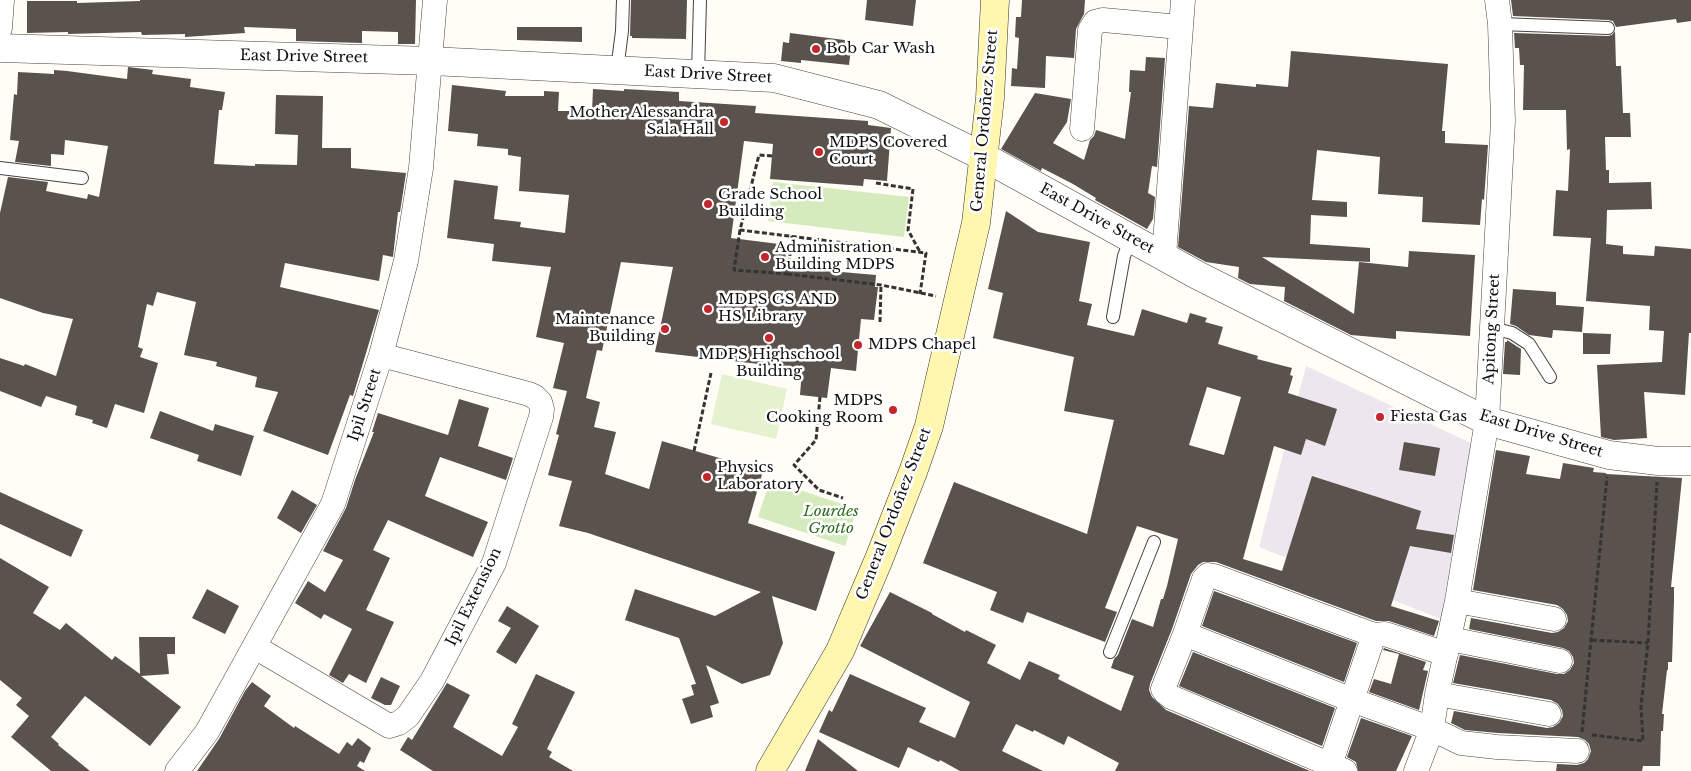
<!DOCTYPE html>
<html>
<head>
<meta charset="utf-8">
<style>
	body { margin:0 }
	canvas { display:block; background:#fffdf5 }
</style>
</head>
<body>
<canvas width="1691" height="771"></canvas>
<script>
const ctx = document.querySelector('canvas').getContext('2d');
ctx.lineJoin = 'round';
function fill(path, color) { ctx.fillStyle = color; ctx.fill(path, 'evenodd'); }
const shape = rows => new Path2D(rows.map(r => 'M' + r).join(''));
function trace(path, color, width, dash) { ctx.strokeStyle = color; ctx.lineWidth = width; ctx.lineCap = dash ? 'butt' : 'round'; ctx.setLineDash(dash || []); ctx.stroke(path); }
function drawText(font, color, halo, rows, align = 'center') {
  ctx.font = font + ' "Libre Baskerville",serif'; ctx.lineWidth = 5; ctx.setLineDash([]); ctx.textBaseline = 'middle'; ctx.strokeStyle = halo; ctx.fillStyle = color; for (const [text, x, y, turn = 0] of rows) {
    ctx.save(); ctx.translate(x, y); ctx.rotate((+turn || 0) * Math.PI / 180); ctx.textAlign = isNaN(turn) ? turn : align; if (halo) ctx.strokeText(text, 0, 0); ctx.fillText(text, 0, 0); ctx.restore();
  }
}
fill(shape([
	[1306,366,1471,443,1441,619,1259,547]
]), '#eee6ef');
fill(shape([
	[773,182,909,197,904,237,768,221],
	[770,480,857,509,845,546,758,517]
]), '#d5ebbd');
fill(shape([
	[722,374,787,389,776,439,711,424]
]), '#e6f2cf');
fill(shape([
	[140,0,416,0,415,44,398,44,398,32,362,31,362,43,296,41,296,29,244,27,245,33,185,37,185,34,142,35,141,32,68,34,68,32,27,33,27,1,77,1,77,3,140,1],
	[631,0,687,0,686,39,632,38,632,36,630,36],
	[867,0,916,0,913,26,865,20],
	[1022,0,1085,0,1084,14,1076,29,1074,58,1046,56,1045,88,1011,86,1012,68,1017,69,1019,38,1015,37,1016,17,1021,17],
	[1511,0,1691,0,1691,21,1677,23,1676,19,1616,27,1613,21,1608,20,1513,16],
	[517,27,582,27,582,42,517,40],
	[1615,31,1616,66,1621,66,1623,113,1630,113,1631,137,1605,137,1606,170,1609,170,1609,183,1651,182,1652,209,1607,210,1606,244,1623,246,1623,254,1654,256,1655,246,1691,249,1691,333,1689,333,1685,395,1644,392,1647,438,1614,440,1601,437,1597,365,1662,362,1664,331,1649,330,1650,306,1586,301,1591,238,1553,236,1556,190,1568,191,1570,149,1567,150,1566,110,1523,110,1524,65,1520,65,1519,48,1515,48,1514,33,1608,36,1612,35],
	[790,33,852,41,849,65,801,60,801,63,781,61,783,42,789,43],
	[1291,51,1448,64,1442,131,1445,131,1445,143,1488,145,1484,200,1482,199,1480,225,1422,222,1423,197,1378,194,1380,157,1317,150,1312,200,1347,202,1347,217,1311,215,1310,244,1370,248,1370,262,1262,257,1354,314,1359,262,1408,267,1409,251,1475,255,1470,336,1396,331,1396,339,1351,335,1284,301,1285,287,1250,284,1238,278,1239,267,1206,262,1178,247,1189,106,1213,108,1216,83,1256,87,1256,84,1288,87],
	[1146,57,1165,58,1157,167,1152,166,1148,193,1155,197,1153,219,1147,229,1095,200,1096,198,1073,184,1042,168,1041,171,1001,149,1035,93,1071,99,1067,122,1053,143,1084,160,1090,140,1094,136,1096,130,1125,139,1131,92,1129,92,1130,70,1145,71],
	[128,67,153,70,152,74,191,79,190,87,225,92,222,110,219,110,214,164,255,166,255,164,297,165,298,135,275,134,276,95,323,96,322,148,351,148,351,168,406,173,400,212,398,212,393,257,383,255,379,281,285,263,280,287,379,310,353,396,350,395,328,455,263,431,278,392,255,387,257,377,216,366,217,362,184,355,196,302,157,292,153,306,147,304,138,347,143,349,140,357,158,363,144,413,115,404,107,428,92,423,93,420,75,415,77,406,46,396,41,407,0,391,0,358,24,366,25,364,56,376,73,319,43,313,0,298,0,213,8,177,48,182,46,191,87,199,88,194,99,197,108,146,65,140,64,155,51,154,51,166,15,162,19,141,10,140,14,94,17,95,18,72,54,74,54,70,67,71,127,79],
	[452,85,506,91,505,96,544,96,544,91,559,92,558,111,592,111,593,89,624,91,624,89,679,92,679,101,756,106,755,113,868,121,868,125,891,128,887,181,864,179,863,186,770,179,773,144,744,141,731,238,787,245,784,267,876,275,875,287,878,287,874,320,861,319,856,371,831,368,827,398,800,395,802,369,655,352,673,267,621,262,602,351,597,350,586,398,600,402,594,427,616,432,605,474,649,489,662,441,763,471,748,523,835,552,816,611,772,596,783,643,770,675,742,684,706,665,719,703,710,706,713,717,691,724,682,699,694,695,691,685,696,684,679,638,625,620,635,589,715,616,761,592,588,533,559,526,572,481,548,475,559,435,556,434,567,391,553,388,564,343,536,337,551,267,492,261,494,244,447,238,454,180,498,186,494,219,521,222,520,227,565,233,569,195,519,191,521,157,508,155,508,149,477,146,478,134,448,131],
	[1006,211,1038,232,1090,242,1079,301,1092,304,1087,325,1134,336,1142,309,1187,323,1190,313,1207,318,1205,322,1223,327,1218,344,1258,356,1257,359,1292,368,1290,375,1293,376,1288,393,1337,409,1325,446,1306,439,1301,455,1274,446,1243,559,1282,571,1312,476,1421,511,1416,529,1454,535,1451,553,1410,546,1391,606,1439,621,1434,636,1389,621,1376,621,1216,562,1203,562,1198,565,1191,574,1172,629,1150,684,1149,690,1152,697,1166,710,1310,771,1115,771,1119,763,1068,736,1064,745,1034,730,1033,732,1016,724,1002,751,1043,771,960,771,940,760,939,762,908,747,899,768,819,732,829,710,832,712,850,674,926,708,919,722,955,738,970,702,860,646,890,592,932,613,932,614,965,632,966,630,996,645,987,663,1020,680,1029,661,1060,675,1058,679,1121,711,1134,676,1111,668,1114,659,1118,655,1132,619,1153,627,1161,599,1163,599,1167,586,1178,539,1137,526,1105,608,1117,612,1105,642,1027,612,1023,623,990,610,997,592,923,563,954,482,1087,534,1114,420,1064,411,1074,357,993,338,1003,293,988,289],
	[1207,387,1241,397,1224,455,1189,445],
	[1513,289,1556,292,1556,305,1584,307,1582,332,1553,330,1552,338,1529,335,1516,326,1510,324],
	[1583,333,1611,334,1610,354,1583,354],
	[1507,340,1521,349,1520,375,1503,374,1505,342,1507,342],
	[459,399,489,408,478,446,513,458,506,480,440,457,425,496,488,522,473,557,388,520,373,550,390,558,366,610,394,622,366,683,349,674,343,683,329,675,352,629,324,614,321,619,295,603,308,581,325,592,343,560,323,551,346,508,355,480,374,432,372,432,378,413,448,435],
	[160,411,213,431,215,424,254,436,241,476,197,461,199,455,150,438],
	[1404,442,1440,448,1435,476,1399,470],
	[1496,450,1530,456,1526,474,1560,479,1563,463,1594,468,1593,472,1606,473,1606,474,1682,478,1671,587,1674,587,1674,601,1672,662,1668,662,1668,670,1667,670,1662,714,1664,714,1663,731,1661,731,1660,766,1643,766,1642,771,1556,771,1557,764,1577,765,1584,763,1588,759,1591,751,1589,744,1585,740,1578,737,1498,733,1465,730,1451,723,1454,711,1547,728,1553,727,1559,723,1563,716,1562,710,1558,704,1551,700,1453,683,1460,655,1557,674,1564,674,1570,670,1574,663,1573,657,1569,651,1563,648,1469,629,1471,618,1552,633,1558,632,1564,628,1568,621,1567,615,1563,609,1557,605,1473,590],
	[292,490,317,505,301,533,277,518],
	[0,492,83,530,71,557,0,524],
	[0,558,49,587,33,613,60,630,66,623,112,660,115,656,140,674,139,637,175,637,175,654,167,654,169,674,141,676,181,707,150,746,85,696,51,737,59,744,58,745,90,771,51,771,11,737,29,716,16,705,22,698,0,680],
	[207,589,239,606,225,634,192,618],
	[1214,591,1357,643,1344,682,1202,626],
	[507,606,539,626,516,664,496,652,511,628,498,621],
	[1384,648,1426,662,1423,670,1428,671,1419,710,1369,692,1374,679,1391,684,1399,654,1383,650],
	[1193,652,1335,708,1322,746,1179,686],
	[536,674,575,692,547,749,552,752,549,757,573,771,433,771,400,750,408,737,412,740,447,683,470,695,453,727,502,756,518,727,512,724],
	[381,677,400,686,391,705,385,705,371,698],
	[252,682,271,696,264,706,294,728,295,726,339,754,347,742,352,746,358,738,371,748,364,763,360,761,357,766,365,771,197,771,219,739,245,691],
	[1361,718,1412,736,1396,771,1358,771,1356,762,1347,757],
	[818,739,858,771,805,771]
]), '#5a524d');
const service = shape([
	[1500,24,1608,28],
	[617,70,622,31,623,0],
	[698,74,700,0],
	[0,168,82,178],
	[1113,317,1124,256,1131,238],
	[1492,328,1512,333,1529,344,1550,377],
	[1110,652,1154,542]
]);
const minor = shape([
	[0,28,2,0],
	[1082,129,1090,30,1095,22,1103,20,1180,27],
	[1164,256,1183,0],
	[1457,601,1554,619],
	[1185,634,1352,700,1432,729,1461,743,1497,747,1577,751],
	[1450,639,1560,661],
	[255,647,389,726,399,723,408,716,432,681,494,563,541,417,542,409,540,402,535,397,529,394,381,355],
	[1437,694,1549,714],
	[1330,765,1374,635],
	[177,771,207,732,333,504,381,355,406,261,421,168,435,0],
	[1345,771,1171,697,1166,693,1163,689,1185,634,1204,579,1208,575,1214,576,1374,635,1385,634,1446,654],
	[1416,771,1432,729,1437,694,1457,601,1487,421,1503,121,1500,24,1497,0]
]);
const tertiary = shape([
	[0,48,431,61,774,78,879,105,984,157,1197,275,1487,421,1609,455,1658,461,1691,461]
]);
const secondary = shape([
	[770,771,840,651,879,559,913,472,929,426,976,223,990,98,995,0]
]);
trace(service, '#444', 14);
trace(minor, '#444', 25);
trace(tertiary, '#444', 29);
trace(secondary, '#333', 29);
trace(shape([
	[772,156,759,155,740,230,926,253,920,294],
	[876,183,913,189,908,230,920,252],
	[740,230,734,270,788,274],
	[792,236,788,274,881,285,936,296],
	[880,322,881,285],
	[820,397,816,440,794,465,819,490,843,498],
	[694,451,711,373],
	[1592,640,1648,643],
	[1582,732,1607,477],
	[1592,735,1643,741,1641,706,1648,643,1657,482]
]), '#333', 3, [5, 2.5]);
trace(service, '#fff', 12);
trace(minor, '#fff', 24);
trace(tertiary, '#fff', 28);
trace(secondary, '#fff6b0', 28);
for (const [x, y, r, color] of [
	[816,49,5,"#c4262e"],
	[724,122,5,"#c4262e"],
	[819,152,5,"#c4262e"],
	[708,204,5,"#c4262e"],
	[765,257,5,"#c4262e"],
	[708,309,5,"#c4262e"],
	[665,329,5,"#c4262e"],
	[769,338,5,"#c4262e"],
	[858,345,5,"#c4262e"],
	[893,410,5,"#c4262e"],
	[1380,417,5,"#c4262e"],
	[707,477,5,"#c4262e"]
]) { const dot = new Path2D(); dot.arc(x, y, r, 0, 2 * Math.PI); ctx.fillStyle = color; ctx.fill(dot); trace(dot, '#fff', 2); }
drawText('15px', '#111', '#fff', [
	["Bob Car Wash",826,49],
	["Mother Alessandra",714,113,"right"],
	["Sala Hall",714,130,"right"],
	["MDPS Covered",829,143],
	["Court",829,160],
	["Grade School",718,195],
	["Building",718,212],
	["Administration",775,248],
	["Building MDPS",775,265],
	["MDPS GS AND",718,300],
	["HS Library",718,317],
	["Maintenance",655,320,"right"],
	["Building",655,337,"right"],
	["MDPS Chapel",868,345],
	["MDPS Highschool",769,355,"center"],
	["Building",769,372,"center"],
	["MDPS",883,401,"right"],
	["Cooking Room",883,418,"right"],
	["Fiesta Gas",1390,417],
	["Physics",717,468],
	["Laboratory",717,485]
], 'left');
drawText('15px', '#111', '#fff', [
	["East Drive Street",304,57,1],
	["East Drive Street",708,75,3],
	["General Ordoñez Street",985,121,-85],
	["East Drive Street",1097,219,29],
	["Apitong Street",1492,329,-87],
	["Ipil Street",365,405,-72],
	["East Drive Street",1541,434,17],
	["General Ordoñez Street",894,514,-69],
	["Ipil Extension",474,597,-64]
]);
drawText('italic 15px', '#2f6b1f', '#fff', [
	["Lourdes",831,512],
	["Grotto",831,529]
]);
</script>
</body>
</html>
